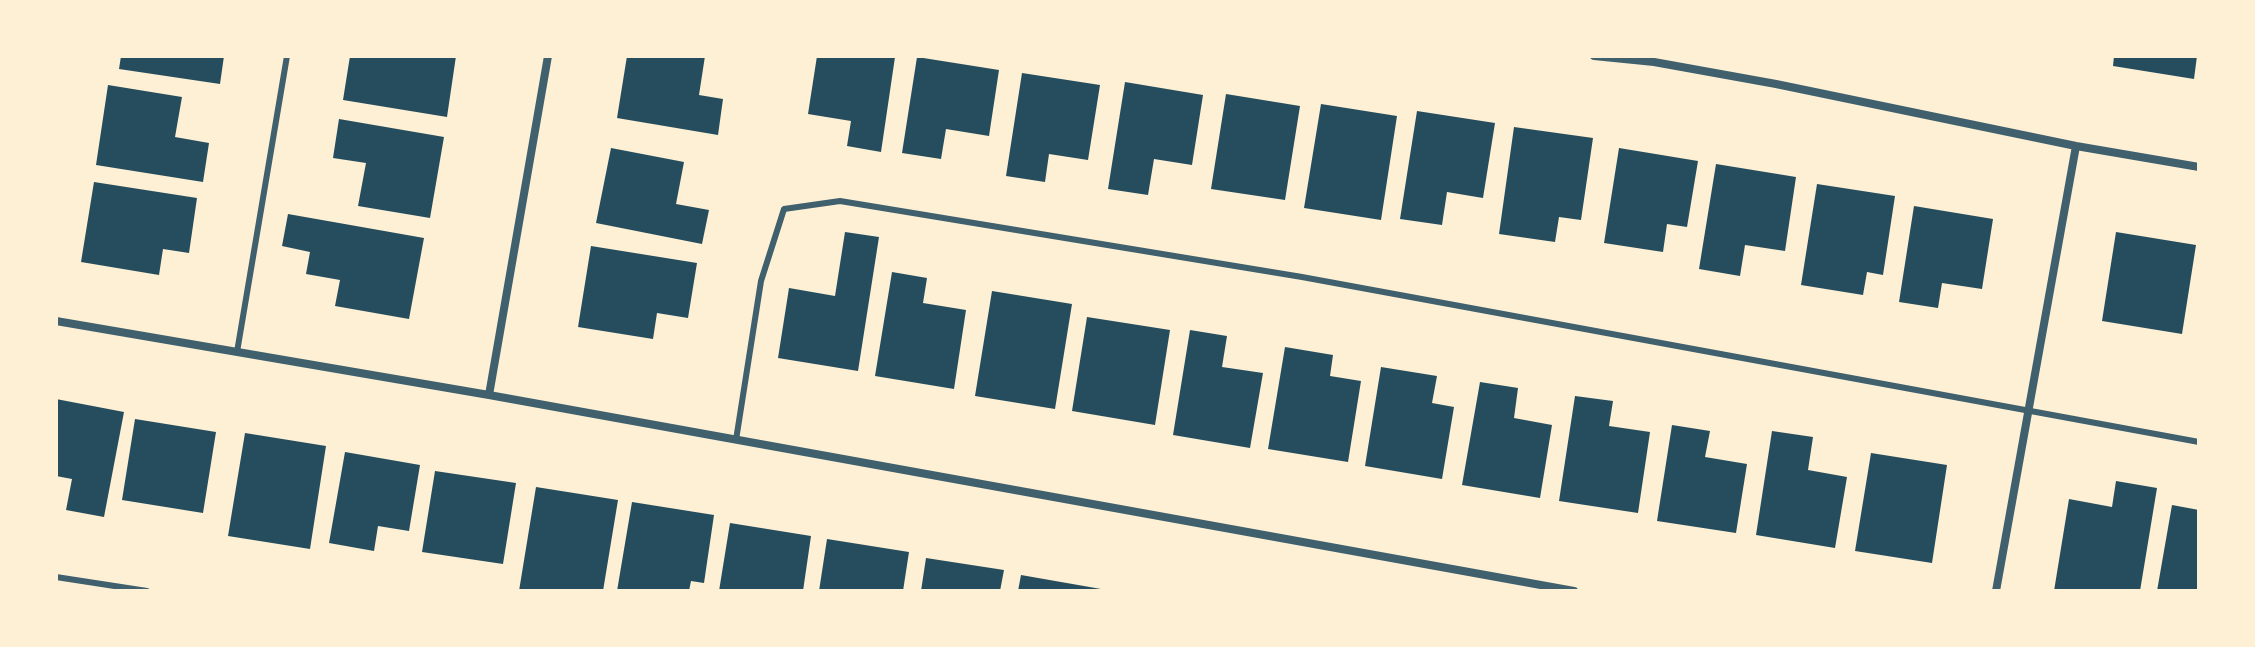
<!DOCTYPE html>
<html>
<head>
<meta charset="utf-8">
<style>
	body { margin:0 }
	#map { position:relative; width:2255px; height:647px; overflow:hidden; background:#fdf0d5; font-family:"Source Sans 3",sans-serif }
	canvas { display:block }
	.frame { position:absolute; inset:0; border:58px solid #fdf0d5; pointer-events:none }
</style>
</head>
<body>
<div id="map">
<canvas width="2255" height="647"></canvas>
<div class="frame"></div>
</div>
<script>
const ctx = document.querySelector('canvas').getContext('2d');
ctx.lineJoin = 'round';
function fill(path, color) { ctx.fillStyle = color; ctx.fill(path, 'evenodd'); }
const shape = rows => new Path2D(rows.map(r => 'M' + r).join(''));
function trace(path, color, width, dash) { ctx.strokeStyle = color; ctx.lineWidth = width; ctx.lineCap = dash ? 'butt' : 'round'; ctx.setLineDash(dash || []); ctx.stroke(path); }
fill(shape([
	[121,56,224,56,220,84,119,69],
	[350,56,456,56,447,117,343,100],
	[627,56,705,56,699,95,723,99,718,135,617,118],
	[817,56,895,57,881,152,847,146,851,121,808,114],
	[2114,56,2197,56,2194,79,2113,66],
	[917,57,999,70,989,136,946,129,941,159,902,153],
	[1022,73,1100,85,1088,160,1049,154,1045,182,1006,176],
	[1125,82,1203,95,1192,165,1154,159,1148,195,1108,189],
	[108,85,182,97,175,137,209,143,203,182,96,165],
	[1226,94,1300,106,1285,200,1211,189],
	[1321,104,1397,116,1381,220,1304,208],
	[1417,111,1495,123,1483,198,1447,192,1442,225,1400,219],
	[339,119,444,137,430,218,358,206,366,163,333,158],
	[1514,127,1593,138,1581,220,1559,217,1555,242,1499,234],
	[611,148,684,162,676,204,709,210,702,244,596,223],
	[1619,148,1698,161,1687,227,1667,224,1663,252,1604,243],
	[1716,164,1796,177,1785,251,1745,245,1740,276,1699,269],
	[94,182,197,198,189,253,163,249,159,275,81,262],
	[1817,184,1895,196,1883,275,1867,272,1863,295,1801,285],
	[1914,206,1993,219,1982,289,1942,283,1938,308,1899,302],
	[288,214,424,238,409,319,335,306,340,280,306,274,310,252,282,246],
	[845,232,879,237,858,371,778,358,789,288,835,296],
	[2116,232,2196,245,2182,334,2102,321],
	[591,246,697,263,688,318,657,313,653,339,578,327],
	[892,272,927,278,923,303,966,310,954,389,875,376],
	[992,291,1072,304,1055,409,975,396],
	[1087,317,1170,330,1155,425,1072,411],
	[1190,330,1227,336,1222,367,1263,373,1250,448,1173,435],
	[1285,347,1333,355,1330,376,1361,381,1348,462,1268,449],
	[1381,367,1437,376,1432,403,1454,407,1442,479,1365,466],
	[1480,382,1518,388,1514,418,1552,425,1540,498,1462,485],
	[1575,396,1613,401,1609,426,1650,432,1638,513,1559,501],
	[56,399,124,412,104,517,66,510,72,479,56,476],
	[135,419,216,432,203,513,122,500],
	[1672,425,1710,431,1705,457,1747,464,1736,533,1657,521],
	[1772,431,1813,437,1808,470,1847,477,1835,548,1756,535],
	[245,433,326,446,310,549,228,536],
	[345,452,420,465,409,531,378,526,374,551,329,543],
	[1871,453,1947,465,1932,563,1855,551],
	[435,471,516,483,503,564,422,552],
	[2116,481,2157,488,2140,591,2054,591,2069,499,2112,507],
	[536,487,618,500,603,591,519,591],
	[632,502,714,515,704,583,691,581,689,591,617,591],
	[2172,505,2199,510,2199,591,2157,591],
	[730,523,811,536,803,591,719,591],
	[827,539,909,552,903,591,819,591],
	[926,558,1004,570,1000,591,921,591],
	[1021,575,1101,589,1101,591,1018,591]
]), '#264d5e');
trace(shape([
	[237,352,287,56],
	[736,440,761,281,784,209,840,201,1302,277,2199,442],
	[56,577,147,591]
]), '#3f606c', 6);
trace(shape([
	[1594,56,1654,62,1776,84,2076,146,2199,167],
	[56,321,489,395,1574,591],
	[489,395,548,56],
	[1996,591,2076,146]
]), '#3f606c', 8);
</script>
</body>
</html>
